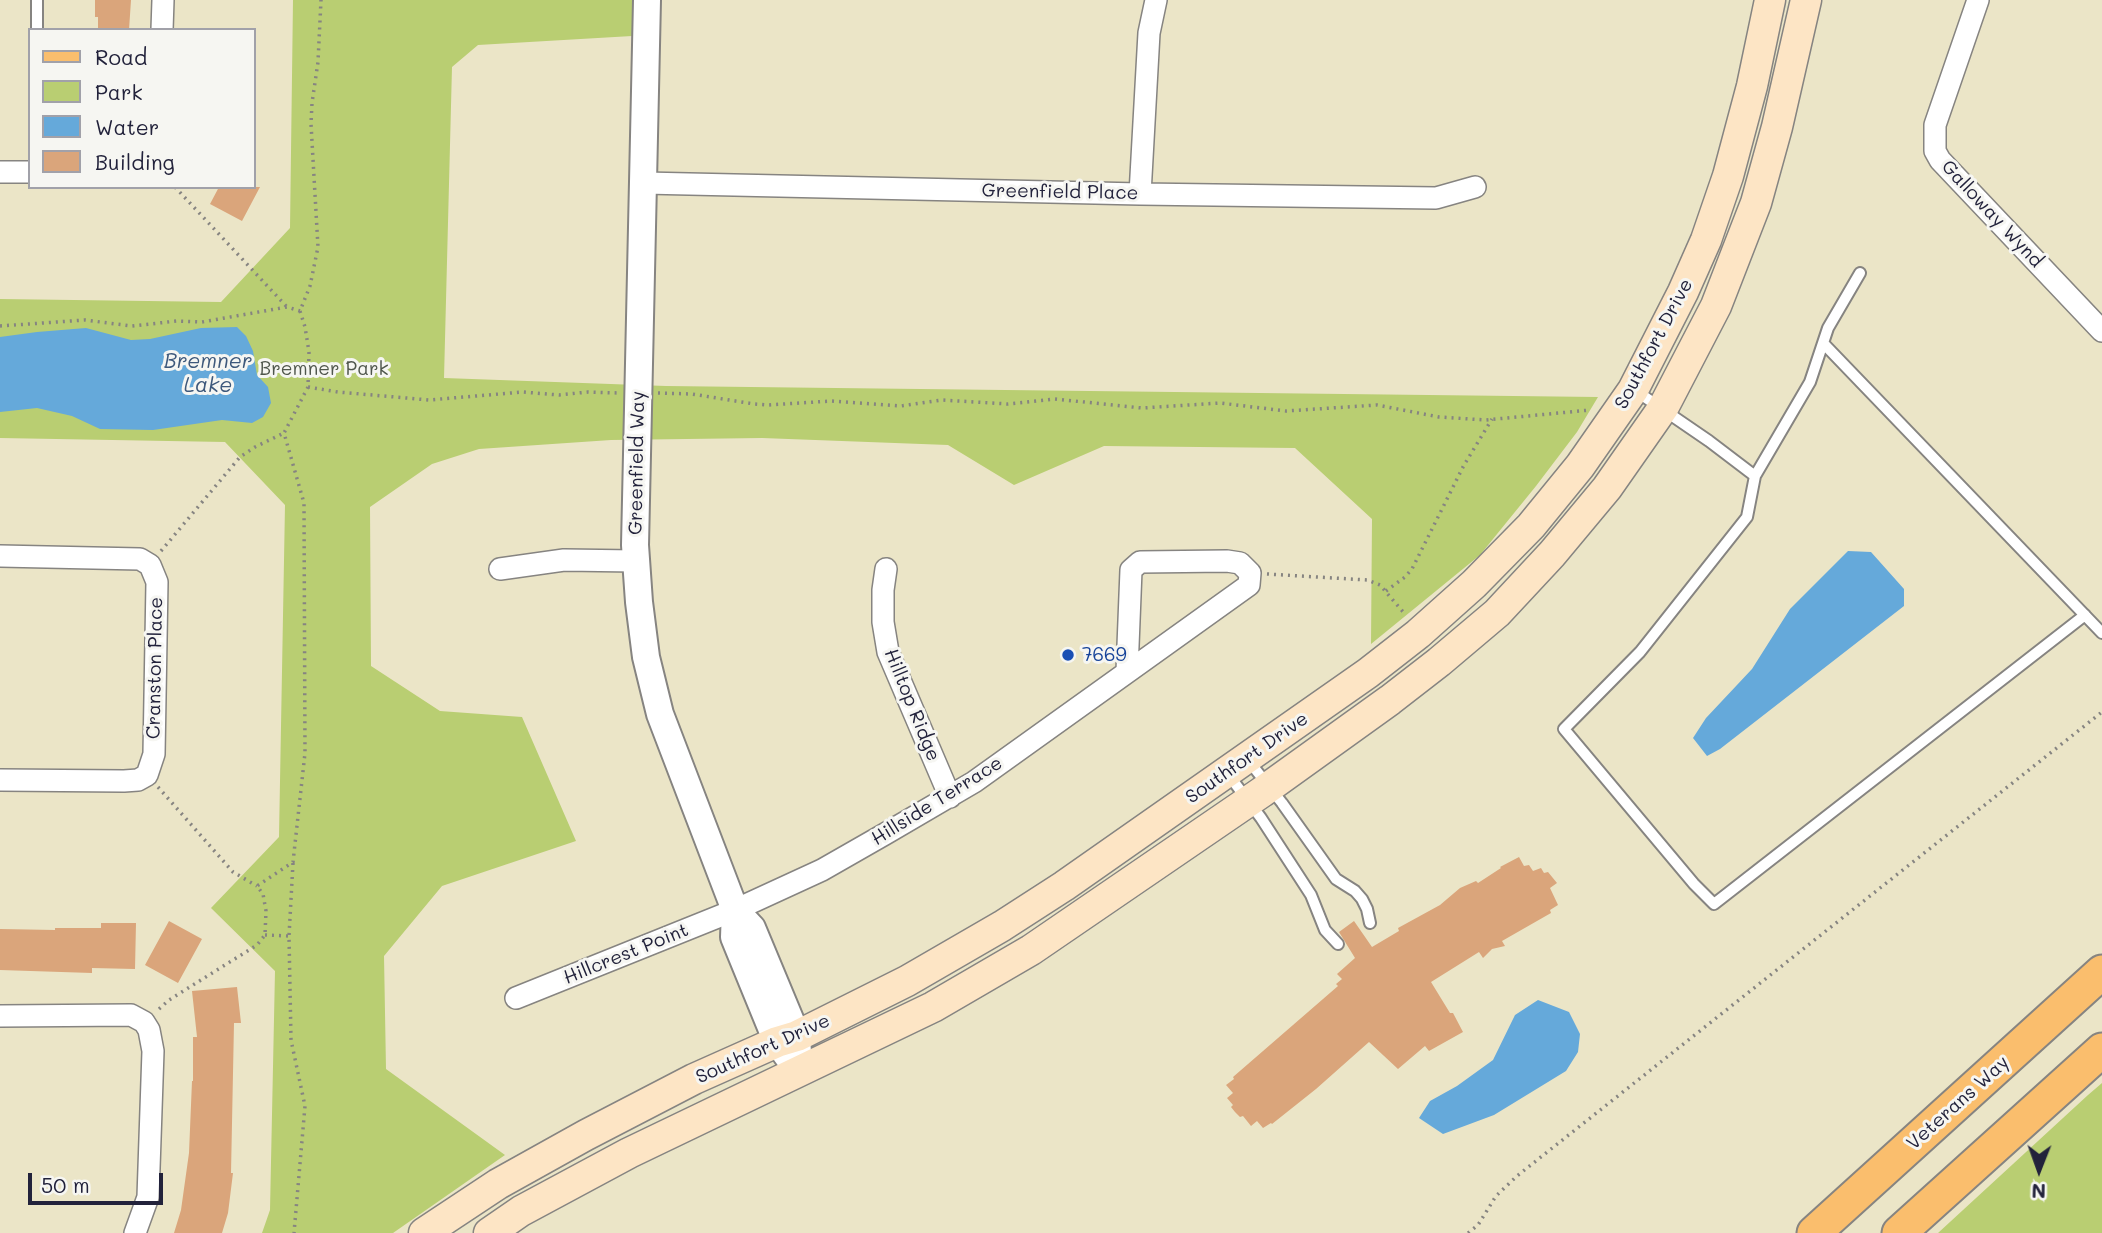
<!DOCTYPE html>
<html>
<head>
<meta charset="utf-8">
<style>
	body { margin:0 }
	#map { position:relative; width:2102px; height:1233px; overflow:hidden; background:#ebe5c7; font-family:Mali,sans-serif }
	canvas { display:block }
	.legend { position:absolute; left:28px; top:28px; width:228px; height:161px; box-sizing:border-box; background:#f6f6f2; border:2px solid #a1a1a9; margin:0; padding:9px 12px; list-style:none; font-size:21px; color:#22223b }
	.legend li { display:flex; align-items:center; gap:14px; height:35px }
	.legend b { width:35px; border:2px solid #a1a1a9 }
	.north { position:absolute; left:2004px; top:1135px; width:70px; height:70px; -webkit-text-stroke:5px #f6f6f2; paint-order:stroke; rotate:181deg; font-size:19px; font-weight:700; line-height:28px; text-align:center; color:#22223b }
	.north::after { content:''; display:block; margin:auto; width:24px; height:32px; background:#22223b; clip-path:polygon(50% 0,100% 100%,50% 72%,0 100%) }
	.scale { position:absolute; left:28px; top:1173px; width:135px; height:32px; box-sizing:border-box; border:4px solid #22223b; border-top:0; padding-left:9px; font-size:21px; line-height:24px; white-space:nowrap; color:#22223b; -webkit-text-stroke:5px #f6f6f2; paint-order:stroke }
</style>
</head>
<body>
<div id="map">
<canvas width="2102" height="1233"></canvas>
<ul class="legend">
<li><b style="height:9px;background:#fabe6d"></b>Road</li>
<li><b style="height:19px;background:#b9ce72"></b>Park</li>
<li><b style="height:19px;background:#65a9da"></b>Water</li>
<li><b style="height:19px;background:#daa57b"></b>Building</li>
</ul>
<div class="north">N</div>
<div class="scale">50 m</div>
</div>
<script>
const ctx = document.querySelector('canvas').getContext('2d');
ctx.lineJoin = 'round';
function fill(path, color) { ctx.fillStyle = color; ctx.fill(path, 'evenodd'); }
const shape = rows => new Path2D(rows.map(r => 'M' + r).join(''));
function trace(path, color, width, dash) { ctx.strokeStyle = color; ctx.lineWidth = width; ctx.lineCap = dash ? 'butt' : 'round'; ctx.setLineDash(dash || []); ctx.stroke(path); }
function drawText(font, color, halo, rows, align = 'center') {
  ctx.font = font + ' Mali,sans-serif'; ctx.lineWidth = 6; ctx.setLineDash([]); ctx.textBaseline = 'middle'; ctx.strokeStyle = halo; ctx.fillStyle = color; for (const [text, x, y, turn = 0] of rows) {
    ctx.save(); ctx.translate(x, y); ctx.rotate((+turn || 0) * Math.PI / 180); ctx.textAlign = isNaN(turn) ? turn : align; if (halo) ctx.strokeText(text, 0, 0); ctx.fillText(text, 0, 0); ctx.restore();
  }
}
fill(shape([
	[293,0,632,0,632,36,478,45,452,67,444,378,666,386,1598,397,1577,432,1536,486,1480,555,1371,644,1372,519,1295,448,1104,446,1014,485,948,445,762,438,611,440,479,449,432,464,370,507,371,666,440,711,522,717,576,841,442,886,384,956,386,1069,505,1155,393,1233,262,1233,270,1210,275,971,211,908,279,837,285,505,225,442,0,438,0,299,221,302,290,228],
	[2102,1083,2102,1233,1938,1233,2088,1095]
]), '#b9ce72');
fill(shape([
	[237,327,246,336,253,351,257,375,268,387,271,403,263,417,252,423,222,420,153,430,100,429,72,416,37,408,0,412,0,337,37,332,86,328,131,340,150,339,201,328],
	[1848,551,1871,552,1904,589,1904,606,1720,749,1707,756,1693,738,1706,718,1752,669,1790,609],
	[1538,1000,1569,1012,1580,1034,1578,1052,1566,1071,1494,1115,1443,1134,1419,1118,1430,1101,1457,1086,1493,1060,1515,1015]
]), '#65a9da');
fill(shape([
	[95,0,131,0,129,30,98,30,98,17,95,17],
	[219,187,260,187,242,221,210,204],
	[1519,857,1524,866,1529,865,1533,871,1541,868,1544,873,1548,872,1557,883,1550,888,1558,905,1550,910,1551,913,1502,941,1505,946,1492,949,1483,958,1479,952,1431,982,1450,1013,1453,1013,1463,1032,1429,1051,1425,1046,1398,1069,1369,1042,1316,1089,1272,1124,1271,1123,1263,1128,1257,1121,1251,1126,1243,1116,1240,1117,1235,1112,1231,1107,1233,1105,1227,1098,1233,1093,1226,1085,1234,1079,1233,1077,1338,986,1336,984,1342,979,1337,974,1355,958,1339,932,1354,921,1372,947,1399,931,1398,928,1440,905,1460,888,1476,881,1478,883,1501,868,1500,867],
	[169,921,202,939,178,983,145,965],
	[101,923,136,923,135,969,92,968,92,973,0,970,0,929,55,930,55,928,101,928],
	[237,987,241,1023,234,1023,231,1173,233,1173,228,1213,222,1233,174,1233,181,1210,189,1153,192,1081,193,1081,193,1037,197,1037,192,991]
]), '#daa57b');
const service = shape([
	[37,30,37,0],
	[1860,273,1828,328,1810,382,1755,476,1747,517,1640,652,1564,729,1694,884,1714,904,2085,615],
	[1824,344,2102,633],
	[1636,391,1709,441,1755,476],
	[1248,760,1282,803,1336,879,1355,891,1362,899,1367,909,1370,923],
	[1228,774,1261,818,1311,895,1325,930,1338,944]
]);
const minor = shape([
	[1978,0,1935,125,1935,151,1940,160,2102,331],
	[162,30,163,0],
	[0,172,30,172],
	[644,183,1140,194,1436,198,1475,187],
	[1140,194,1149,33,1156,0],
	[0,556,140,559,150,565,157,582,154,754,147,775,138,780,124,781,0,780],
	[500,569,564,560,636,561],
	[886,569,883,590,883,622,888,652,950,797],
	[516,998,735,910,822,870,885,834,974,782,1249,585,1250,573,1240,563,1227,561,1140,562,1131,570,1127,671],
	[0,1016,131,1015,144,1022,149,1030,153,1051,148,1197,135,1233]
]);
const tertiary = shape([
	[647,0,635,545,639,602,646,657,660,714,735,910,752,928,797,1036,799,1071],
	[735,910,734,937,777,1042,788,1057]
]);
const secondary = shape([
	[424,1233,498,1184,586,1135,694,1079,777,1042,797,1036,907,981,1002,926,1064,886,1368,673,1418,634,1474,584,1531,526,1580,466,1633,390,1683,292,1706,240,1728,176,1752,86,1770,0],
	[489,1233,521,1211,629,1153,933,1007,1031,950,1262,792,1390,700,1439,662,1497,613,1552,554,1607,488,1663,408,1716,306,1756,203,1777,127,1806,0]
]);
const primary = shape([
	[1814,1233,2102,972],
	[1899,1233,2102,1050]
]);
trace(service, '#868481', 14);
trace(minor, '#868481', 24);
trace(tertiary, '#868481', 30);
trace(secondary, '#868481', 33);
trace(primary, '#868481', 37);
trace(shape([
	[175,187,287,307],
	[0,326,85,320,132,326,177,321,202,322,287,307,300,311],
	[308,387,338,392,429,400,523,392,559,395,588,392,619,393],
	[658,393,692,394,754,404,768,405,831,401,901,406,942,400,1008,404,1055,399,1142,408,1220,403,1286,411,1377,405,1439,417,1486,420,1590,410],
	[161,551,240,457,255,447,284,433],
	[1267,574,1367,580,1380,585,1404,613],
	[1386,591,1405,577,1412,569,1464,465,1492,419],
	[158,787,233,872,257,886],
	[293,863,289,936,291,1040,305,1106,294,1233],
	[265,935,289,936],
	[159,1009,169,1000,257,945,265,935,266,911,263,894,257,886,293,862,305,753,304,503,284,433,308,387,309,352,305,327,300,311,310,286,318,247,311,124,312,103,318,62,321,0],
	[1468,1233,1478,1225,1496,1196,1517,1176,2102,712]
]), '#868481', 3.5, [2, 5]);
trace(service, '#fff', 10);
trace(minor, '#fff', 21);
trace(tertiary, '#fff', 26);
trace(secondary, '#fde5c5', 30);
trace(primary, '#fabe6d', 33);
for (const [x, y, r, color] of [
	[1068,655,7,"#1a4fb4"]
]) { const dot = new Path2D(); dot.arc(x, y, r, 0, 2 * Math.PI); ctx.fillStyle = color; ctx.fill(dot); trace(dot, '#f6f6f2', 2.5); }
drawText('19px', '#22223b', '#f6f6f2', [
	["Greenfield Place",1060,192,1],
	["Galloway Wynd",1992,214,47],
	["Southfort Drive",1654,344,-62],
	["Greenfield Way",637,463,-89],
	["Cranston Place",155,668,-89],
	["Hilltop Ridge",912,705,68],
	["Southfort Drive",1247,758,-35],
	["Hillside Terrace",937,801,-32],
	["Hillcrest Point",626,954,-22],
	["Southfort Drive",763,1049,-24],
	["Veterans Way",1958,1103,-42]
]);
drawText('19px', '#4f564c', '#f6f6f2', [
	["Bremner Park",324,369]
]);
drawText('19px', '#164399', '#f6f6f2', [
	["7669",1082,655]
], 'left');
drawText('italic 21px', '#3d587b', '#f6f6f2', [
	["Bremner",208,362],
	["Lake",208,386]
]);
</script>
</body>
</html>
